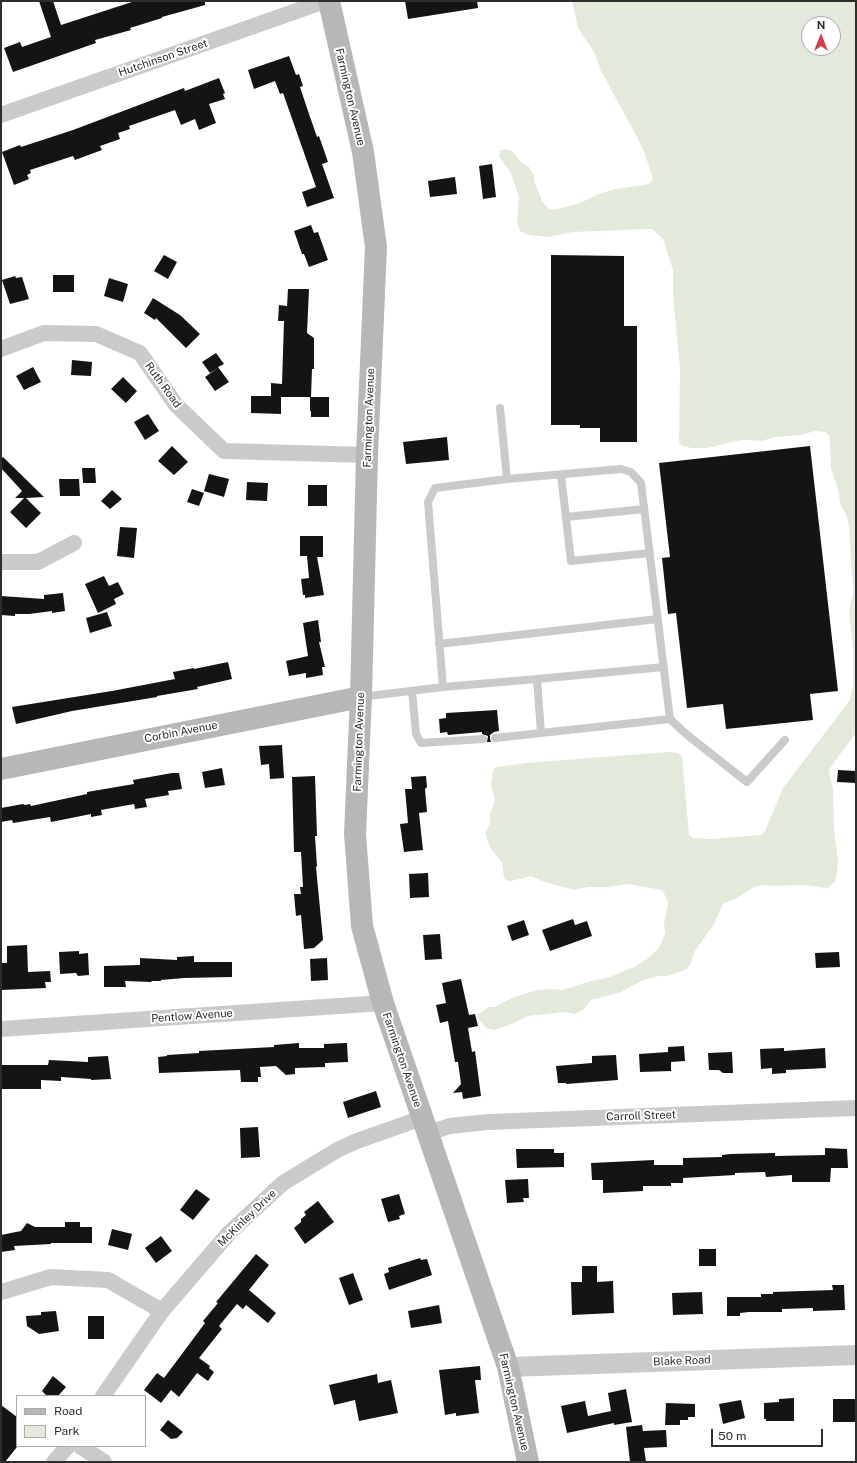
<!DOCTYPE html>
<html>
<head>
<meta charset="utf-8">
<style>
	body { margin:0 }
	#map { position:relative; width:857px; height:1463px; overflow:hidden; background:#fff; font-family:"Public Sans",sans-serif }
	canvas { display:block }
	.frame { position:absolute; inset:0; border:2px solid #2d2d2d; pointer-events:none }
	.legend { position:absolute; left:16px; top:1395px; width:130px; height:52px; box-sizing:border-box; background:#fff; border:1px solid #ababab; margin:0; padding:5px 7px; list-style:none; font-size:12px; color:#2d2d2d }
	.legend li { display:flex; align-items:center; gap:8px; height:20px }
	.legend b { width:20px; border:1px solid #ababab }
	.north { position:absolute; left:801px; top:16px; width:40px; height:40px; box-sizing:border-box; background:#fff; border:1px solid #ababab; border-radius:50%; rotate:0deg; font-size:11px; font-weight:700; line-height:16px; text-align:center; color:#2d2d2d }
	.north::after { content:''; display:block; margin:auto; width:14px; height:18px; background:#d83c4a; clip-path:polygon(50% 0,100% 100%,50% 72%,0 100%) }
	.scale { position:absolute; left:711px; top:1429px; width:112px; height:18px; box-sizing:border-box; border:2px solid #2d2d2d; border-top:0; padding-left:5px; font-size:12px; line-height:14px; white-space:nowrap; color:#2d2d2d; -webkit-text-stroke:3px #fff; paint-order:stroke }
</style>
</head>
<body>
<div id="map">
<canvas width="857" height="1463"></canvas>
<div class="frame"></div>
<ul class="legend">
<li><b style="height:5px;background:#b7b7b7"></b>Road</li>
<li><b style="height:11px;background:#e3eadc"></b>Park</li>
</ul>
<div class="north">N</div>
<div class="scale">50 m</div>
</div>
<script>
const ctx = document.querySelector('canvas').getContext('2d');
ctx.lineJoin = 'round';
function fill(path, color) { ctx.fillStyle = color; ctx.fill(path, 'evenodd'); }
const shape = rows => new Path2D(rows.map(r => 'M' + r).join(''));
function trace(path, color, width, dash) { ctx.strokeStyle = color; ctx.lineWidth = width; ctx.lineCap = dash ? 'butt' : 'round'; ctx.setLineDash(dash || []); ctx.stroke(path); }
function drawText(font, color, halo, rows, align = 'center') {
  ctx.font = font + ' "Public Sans",sans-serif'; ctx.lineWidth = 4; ctx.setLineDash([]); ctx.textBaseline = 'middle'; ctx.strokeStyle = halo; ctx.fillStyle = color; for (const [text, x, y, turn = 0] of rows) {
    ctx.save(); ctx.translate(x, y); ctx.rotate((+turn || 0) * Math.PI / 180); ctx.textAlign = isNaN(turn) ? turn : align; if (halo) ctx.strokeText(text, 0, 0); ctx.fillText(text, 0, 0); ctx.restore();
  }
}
fill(shape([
	[572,1,856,1,856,733,830,768,829,773,833,788,834,829,838,862,837,872,835,882,827,888,803,885,773,886,763,885,754,887,737,898,723,904,714,924,695,951,690,965,687,969,668,976,658,976,643,980,621,992,591,1000,583,1010,575,1014,563,1012,528,1016,512,1024,495,1030,488,1029,477,1018,477,1015,489,1007,494,1007,512,998,537,990,548,989,563,990,588,982,610,977,634,967,647,959,659,948,665,933,664,923,668,904,667,899,662,890,628,884,608,887,588,887,574,890,545,882,531,876,511,881,507,881,504,878,502,863,490,847,485,833,490,824,490,814,495,800,491,786,493,770,496,767,526,763,668,752,678,753,682,757,683,767,689,835,694,838,710,839,761,835,765,831,783,788,850,700,853,685,853,651,849,612,853,592,849,527,847,517,840,503,838,489,831,469,830,440,829,435,825,432,815,431,801,435,776,437,761,441,746,440,731,442,707,448,692,448,682,446,679,442,680,368,673,295,673,270,663,239,652,229,648,229,573,232,548,237,529,235,520,231,517,221,519,197,511,173,499,156,500,151,505,149,510,150,514,153,520,161,529,167,534,176,534,181,542,201,549,209,554,210,580,203,599,194,615,189,645,185,650,183,653,179,645,154,637,137,601,71,594,52,578,28],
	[809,24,833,24,833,48,809,48]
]), '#e3eadc');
fill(shape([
	[39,1,53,1,61,25,135,1,205,1,205,5,162,17,162,18,130,28,131,30,95,40,96,43,13,72,4,48,20,42,22,47,51,37],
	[405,1,477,1,478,8,408,19],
	[289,56,296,75,299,74,303,86,300,87,308,111,317,137,319,136,328,162,322,164,334,198,307,207,302,192,316,187,283,93,280,94,275,81,254,89,248,70],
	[219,78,225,93,223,94,225,99,209,104,216,123,199,130,195,119,181,125,175,110,129,126,130,129,118,133,120,139,100,146,102,150,75,160,73,156,30,170,31,173,27,175,29,179,14,185,2,152,20,145,21,147,73,130,184,88,185,91],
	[492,164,496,197,483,199,479,166],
	[455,177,457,194,430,197,428,181],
	[311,225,314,233,318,232,328,260,309,267,304,254,302,254,294,231],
	[164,255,177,262,168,279,154,271],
	[551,255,624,256,624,326,637,326,637,442,600,442,600,428,580,428,580,425,551,425],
	[53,275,74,275,74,292,53,292],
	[15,276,16,278,22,277,29,299,10,304,2,280],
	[109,278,128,284,123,302,104,296],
	[288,289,309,289,307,333,314,338,314,369,312,369,311,397,329,397,329,417,311,417,311,411,310,411,310,397,281,397,281,414,251,413,251,396,271,396,271,383,282,384,284,321,278,321,279,305,287,306],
	[153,298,180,315,200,334,186,348,156,318,155,320,144,313],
	[216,353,224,364,218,367,229,382,215,391,205,377,218,368,210,373,202,362],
	[72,360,92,362,91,376,71,375],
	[33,367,41,382,24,390,16,376],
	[123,377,137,391,126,403,111,389],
	[148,414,159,431,145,440,134,422],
	[447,437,449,460,406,464,403,442],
	[172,446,188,462,174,475,158,461],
	[810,446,838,691,810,694,813,720,726,729,723,704,687,708,676,613,668,614,662,558,670,557,659,463],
	[3,457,44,497,26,498,41,513,26,528,10,512,24,498,15,498,22,491,1,468,1,459],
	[82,468,95,468,96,483,83,483],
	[209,474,229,479,224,497,204,491],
	[59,479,79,479,80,496,60,496],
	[247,482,268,483,267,501,246,500],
	[308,485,327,485,327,506,308,506],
	[192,489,204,493,199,506,187,502],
	[112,490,122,499,110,509,101,501],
	[120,527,137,528,134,558,117,556],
	[300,536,323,536,323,557,317,557,324,595,305,598,305,595,303,595,301,579,309,578,307,556,300,556],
	[104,576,109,586,118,582,124,594,114,599,116,604,98,613,85,584],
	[63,593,65,611,52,613,52,611,29,614,15,614,15,616,1,615,1,596,44,599,44,595],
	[107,612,112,626,90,633,86,618],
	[318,620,321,642,319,642,325,667,322,667,323,675,306,678,306,673,289,676,286,661,308,656,303,623],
	[228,662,232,679,197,687,198,689,157,696,157,697,72,711,16,724,12,707,112,691,175,679,173,672,194,668,194,669],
	[497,710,499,731,494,732,490,735,490,739,491,742,487,742,488,736,482,734,482,732,448,735,447,732,440,733,439,719,446,718,446,713],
	[282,745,284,778,270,779,269,764,261,765,259,746],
	[222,768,225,785,205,788,202,772],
	[838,770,856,771,856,783,837,782],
	[172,773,179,773,182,789,168,791,169,795,145,799,147,807,135,809,134,804,101,810,102,815,91,817,91,814,51,822,50,817,13,823,12,820,1,822,1,808,23,804,25,805,30,804,31,806,87,794,87,792,134,784,133,780],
	[315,776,317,836,315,836,317,866,316,867,323,940,314,948,304,949,301,915,296,916,294,894,301,894,300,887,303,887,301,852,294,852,292,777],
	[426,776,427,787,425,789,427,812,419,813,423,850,404,852,400,824,408,823,405,789,412,789,411,777],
	[428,873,429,897,410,898,409,874],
	[573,919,575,925,587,921,592,936,550,951,542,930],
	[524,920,529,935,512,941,507,926],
	[440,934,442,959,425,960,423,935],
	[27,945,28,972,50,971,51,982,45,982,46,988,1,990,1,963,7,963,7,946],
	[79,951,79,954,88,953,89,975,78,976,76,973,60,974,59,952],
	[839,952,840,967,816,968,815,953],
	[194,956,194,962,232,962,232,977,184,978,161,980,161,981,152,981,151,982,125,981,126,987,104,987,104,966,140,965,140,958,177,960,177,957],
	[327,958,328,980,311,981,310,959],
	[461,979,469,1015,475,1014,478,1026,468,1028,472,1052,475,1051,481,1096,463,1099,462,1092,453,1093,461,1084,458,1062,455,1062,448,1021,440,1023,436,1005,446,1003,442,983],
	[299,1043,299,1048,324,1048,324,1044,347,1043,348,1062,325,1063,325,1067,295,1068,295,1074,286,1075,276,1066,260,1067,261,1077,258,1077,258,1082,241,1082,240,1070,159,1073,158,1057,167,1056,167,1055,199,1053,199,1051,274,1047,274,1045],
	[684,1046,685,1061,671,1062,671,1071,640,1072,639,1054,668,1052,668,1047],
	[784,1048,784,1051,825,1048,826,1068,786,1070,786,1073,772,1074,772,1068,761,1069,760,1049],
	[732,1052,733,1073,723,1073,719,1070,709,1070,708,1053],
	[616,1055,618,1080,566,1084,566,1083,558,1083,556,1066,592,1063,592,1056],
	[108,1056,111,1079,91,1080,91,1079,61,1077,61,1081,41,1080,41,1089,1,1089,1,1065,48,1065,49,1060,88,1062,88,1057],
	[376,1091,381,1107,348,1118,343,1102],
	[258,1127,260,1157,241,1158,240,1128],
	[825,1148,847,1149,848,1168,831,1168,830,1182,792,1182,792,1175,766,1177,765,1172,735,1173,735,1175,683,1178,683,1183,671,1183,671,1186,643,1186,643,1191,603,1193,603,1180,592,1180,591,1163,654,1160,654,1165,683,1165,683,1158,722,1157,722,1155,730,1154,775,1153,775,1156,825,1155],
	[516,1149,554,1149,554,1153,564,1153,564,1167,517,1168],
	[528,1179,529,1198,523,1198,524,1202,507,1203,505,1180],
	[196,1189,210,1199,193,1220,180,1210],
	[399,1194,405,1214,399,1216,400,1219,388,1222,381,1199],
	[318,1201,334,1222,305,1244,294,1228,301,1222,301,1219,306,1215,304,1212],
	[65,1222,80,1222,80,1227,92,1227,92,1243,51,1243,51,1244,14,1246,15,1250,1,1252,1,1235,21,1231,27,1223,35,1227,65,1227],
	[112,1229,132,1234,128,1250,108,1245],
	[161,1236,172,1251,156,1263,145,1248],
	[699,1249,716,1249,716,1266,699,1266],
	[256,1254,269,1265,249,1290,276,1313,268,1323,246,1305,243,1309,237,1304,219,1326,222,1329,199,1358,210,1366,209,1368,214,1372,208,1381,197,1373,179,1397,171,1390,161,1403,144,1390,157,1373,164,1378,205,1323,203,1321,218,1303,216,1302],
	[420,1258,421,1260,427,1259,432,1275,389,1290,384,1274,389,1272,388,1268],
	[582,1266,597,1266,597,1282,613,1281,614,1313,572,1315,571,1282,582,1282],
	[353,1273,363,1300,349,1305,339,1278],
	[832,1285,844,1285,845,1310,813,1311,813,1308,782,1309,782,1312,749,1312,740,1313,740,1316,727,1316,727,1297,761,1297,761,1294,773,1294,773,1292,833,1290],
	[702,1292,703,1314,673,1315,672,1293],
	[439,1305,442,1323,411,1328,408,1311],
	[56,1311,59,1331,39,1334,27,1326,26,1316,41,1315,41,1312],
	[88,1316,104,1316,104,1339,88,1339],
	[480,1366,481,1380,475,1380,479,1413,456,1416,456,1413,445,1415,439,1370],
	[377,1374,378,1383,391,1380,398,1413,359,1421,355,1400,334,1405,329,1385],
	[53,1376,66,1387,58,1396,47,1396,42,1391],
	[626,1389,632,1422,614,1425,614,1423,567,1433,561,1406,585,1401,588,1416,611,1411,608,1393],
	[794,1398,794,1421,766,1421,766,1419,764,1419,764,1403,779,1402,779,1399],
	[833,1399,856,1399,856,1422,833,1422],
	[741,1400,745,1418,723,1424,719,1404],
	[666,1403,695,1404,695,1417,688,1417,688,1420,680,1420,680,1425,665,1425],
	[1,1405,17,1417,17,1447,5,1462,1,1462],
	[168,1420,183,1432,177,1438,171,1439,160,1430],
	[642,1425,643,1431,666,1430,667,1447,644,1448,646,1462,630,1462,626,1427]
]), '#141414');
trace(shape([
	[561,475,571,561,650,553],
	[566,517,644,509],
	[439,644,658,619],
	[537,679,664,667],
	[443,687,428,502,435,488,507,479],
	[412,691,416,734,421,743,483,739],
	[361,697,443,687,537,679,541,733,670,719,641,483,631,472,621,469,507,479,500,408],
	[670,719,686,734,747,782,785,740],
	[495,738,541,733]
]), '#cacaca', 8);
trace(shape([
	[1,115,325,1],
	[1,349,44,333,96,334,140,353,176,405,224,451,367,455],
	[1,562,38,562,74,543],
	[1,1029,383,1003],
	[428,1133,450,1126,488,1122,856,1108],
	[1,1292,51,1277,108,1280,162,1311],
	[103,1396,162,1311,229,1233,283,1183,339,1149,357,1141,422,1118],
	[80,1446,104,1462],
	[54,1462,68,1446]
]), '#cacaca', 16);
trace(shape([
	[508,1367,856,1355]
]), '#cacaca', 20);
trace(shape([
	[329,1,363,152,376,247,367,455,361,697,355,834,362,926,383,1003,508,1367,528,1462],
	[1,769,361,697]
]), '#b7b7b7', 22);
drawText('11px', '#2d2d2d', '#fff', [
	["Hutchinson Street",163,58,-19],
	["Farmington Avenue",350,97,77],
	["Ruth Road",163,385,54],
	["Farmington Avenue",369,418,-88],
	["Corbin Avenue",181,732,-11],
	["Farmington Avenue",359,742,-88],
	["Pentlow Avenue",192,1016,-4],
	["Farmington Avenue",402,1060,71],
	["Carroll Street",641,1116,-2],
	["McKinley Drive",247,1218,-44],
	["Blake Road",682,1361,-2],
	["Farmington Avenue",514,1402,77]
]);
</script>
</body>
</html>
